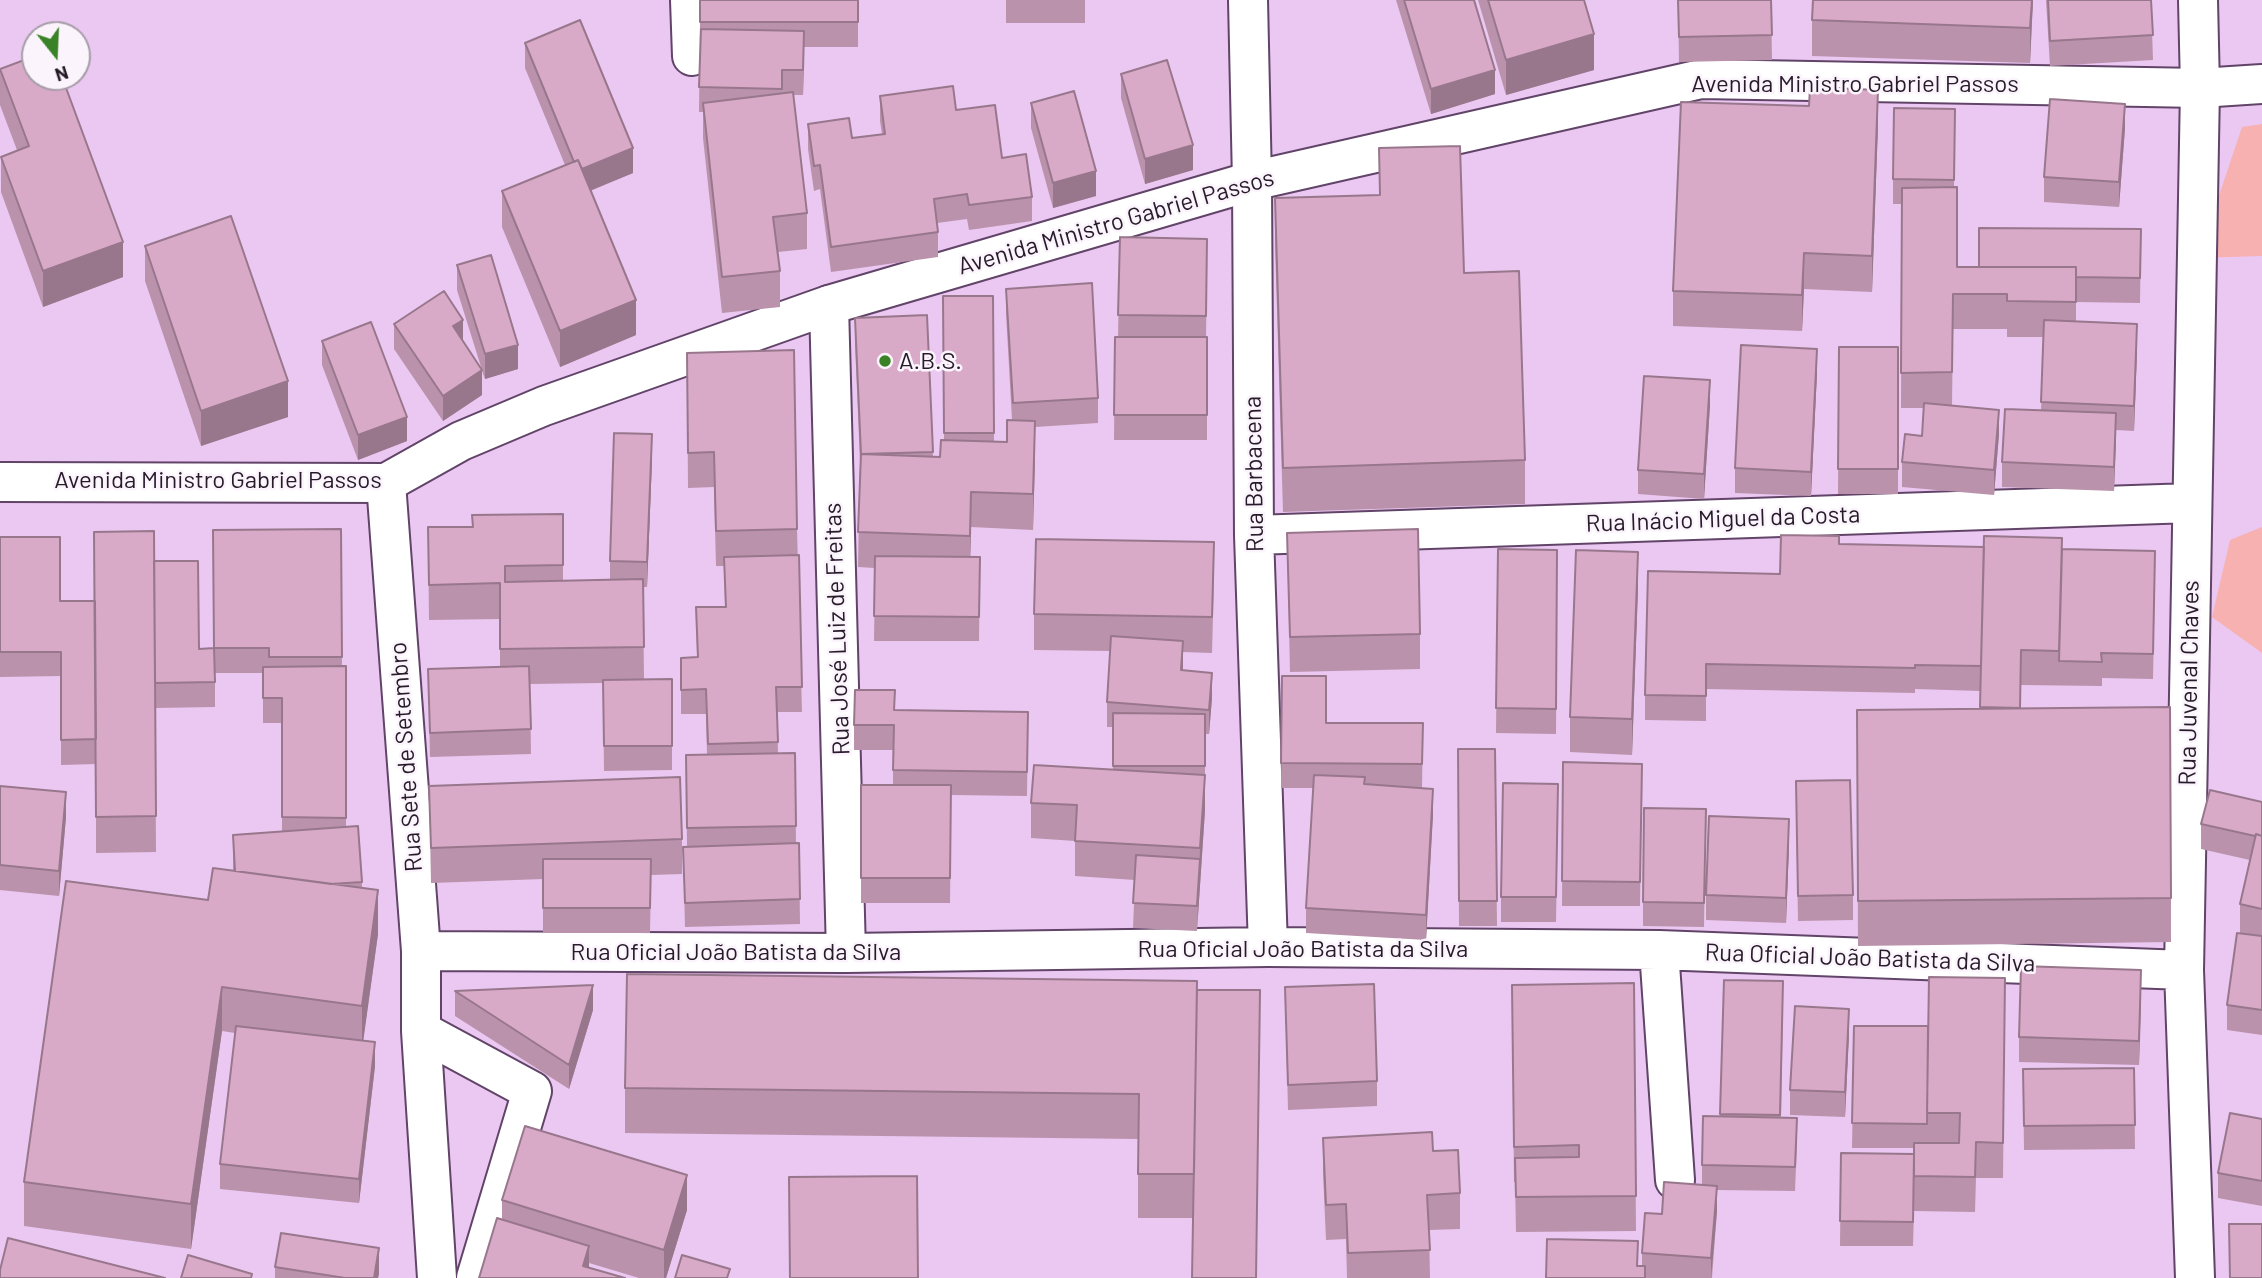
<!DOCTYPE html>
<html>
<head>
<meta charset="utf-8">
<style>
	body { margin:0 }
	#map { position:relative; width:2262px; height:1278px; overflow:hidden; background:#eac8f2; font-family:Barlow,sans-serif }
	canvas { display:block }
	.north { position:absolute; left:21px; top:21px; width:70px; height:70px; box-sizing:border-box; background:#fbf4fc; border:2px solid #a69da8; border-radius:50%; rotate:162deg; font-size:19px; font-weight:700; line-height:28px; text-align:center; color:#271b2a }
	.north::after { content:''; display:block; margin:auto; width:24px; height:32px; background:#3a8227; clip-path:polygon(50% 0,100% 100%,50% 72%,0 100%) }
</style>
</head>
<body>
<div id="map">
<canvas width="2262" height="1278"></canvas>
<div class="north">N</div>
</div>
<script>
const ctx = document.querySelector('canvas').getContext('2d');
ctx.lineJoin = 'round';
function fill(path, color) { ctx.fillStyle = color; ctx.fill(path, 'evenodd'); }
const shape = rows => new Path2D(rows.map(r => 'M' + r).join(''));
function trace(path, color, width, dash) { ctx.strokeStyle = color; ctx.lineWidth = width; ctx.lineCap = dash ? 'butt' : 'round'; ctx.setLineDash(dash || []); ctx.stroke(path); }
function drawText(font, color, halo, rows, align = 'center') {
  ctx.font = font + ' Barlow,sans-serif'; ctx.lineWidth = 5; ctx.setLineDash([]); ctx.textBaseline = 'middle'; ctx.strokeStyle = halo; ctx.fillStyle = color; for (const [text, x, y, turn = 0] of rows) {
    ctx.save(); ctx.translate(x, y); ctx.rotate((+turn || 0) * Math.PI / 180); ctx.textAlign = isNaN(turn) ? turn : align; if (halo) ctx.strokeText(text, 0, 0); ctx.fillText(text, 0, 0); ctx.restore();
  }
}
fill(shape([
	[2262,124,2262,256,2198,258,2242,127],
	[2262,527,2262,653,2212,617,2230,540]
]), '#f8b1b1');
const minor = shape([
	[690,0,692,56],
	[1248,0,1252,181,1254,535,1268,947],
	[829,305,846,953],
	[386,483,421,951,421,1031,437,1278],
	[1254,535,2191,503],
	[1659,950,1675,1180],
	[421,951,846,953,1268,947,1659,950,2184,970],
	[421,1031,532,1091,476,1278],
	[2195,1278,2184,970,2200,88,2198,0]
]);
const major = shape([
	[0,482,386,483,461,441,544,406,829,305,1252,181,1701,79,2200,88,2262,84]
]);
trace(minor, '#614468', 42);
trace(major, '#614468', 42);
trace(minor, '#fff', 38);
trace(major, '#fff', 38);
fill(shape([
	[858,0,858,47,804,47,803,95,793,95,807,213,807,249,778,252,780,271,780,307,722,313,703,138,703,112,699,112,700,22],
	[1006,0,1085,0,1085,23,1006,23],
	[1396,0,1474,0,1495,94,1431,114],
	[1478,0,1584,0,1594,70,1506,95],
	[1678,0,1771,0,1772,60,1679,62],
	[2033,0,2030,63,1812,56,1812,20],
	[2046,0,2151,0,2153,60,2050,66],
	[525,43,633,173,590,190,636,335,560,367,502,227,502,191,565,165,525,68],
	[0,69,123,277,43,307,1,192,1,157,17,150,0,105],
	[1121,74,1193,170,1145,184,1121,98],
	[880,96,956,110,1002,158,1032,197,1032,221,969,230,967,219,937,223,938,232,938,257,831,272,820,189,814,191,808,149,808,124,852,138,882,134,880,121],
	[1031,103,1096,196,1053,208,1031,128],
	[1955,109,1954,187,1957,267,1979,267,2141,229,2140,303,2076,302,2076,321,2137,349,2134,431,2116,430,2114,491,2002,487,2002,462,2041,410,2044,337,2007,337,2007,329,1953,329,1952,405,1999,434,1994,495,1902,487,1902,462,1922,436,1924,408,1901,408,1902,204,1893,204,1893,179],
	[1878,125,1872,292,1804,289,1802,331,1673,326,1673,291],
	[2125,128,2119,207,2044,202,2044,177],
	[1379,148,1464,273,1525,460,1525,504,1283,512,1275,243,1275,198,1379,195],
	[1120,237,1207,264,1206,337,1207,337,1207,440,1114,440,1115,337,1118,337],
	[145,246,288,417,201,446,145,281],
	[457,265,518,369,485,379,482,371,482,395,443,421,394,349,394,324,463,342,482,370,457,290],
	[1006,289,1098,398,1098,423,1035,427,1033,530,971,527,970,557,980,557,979,641,874,641,875,568,858,567,860,462,855,343,855,318,927,315,933,457,940,457,944,440,943,296,993,296,994,442,1007,442,1012,420,1006,313],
	[322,341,407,441,358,460,322,365],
	[1839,347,1898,347,1898,494,1838,494],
	[687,353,797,529,802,712,777,712,778,753,795,753,796,843,799,843,800,924,685,927,683,847,687,847,686,755,707,754,706,714,681,714,681,658,697,657,696,607,725,607,724,566,716,566,714,487,688,488],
	[1817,373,1811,496,1735,493,1735,468],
	[1710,405,1704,499,1638,494,1638,470],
	[652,459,647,587,643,587,644,679,672,679,672,770,604,771,603,683,530,684,531,754,430,757,428,669,500,667,500,619,429,620,428,527,472,527,472,515,563,514,563,581,610,580,610,561],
	[341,529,342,667,346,666,346,827,362,882,362,888,378,934,363,1040,375,1066,359,1203,220,1189,220,1164,235,1033,222,1031,191,1249,24,1226,24,1182,208,900,233,871,233,835,282,832,282,723,263,723,263,673,215,673,215,707,155,708,155,700,156,852,96,853,96,764,61,765,61,676,0,677,0,537,60,601,95,601,154,561,199,649,214,648],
	[1287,533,1420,634,1420,669,1290,672],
	[1839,544,2062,549,2155,575,2153,679,2102,678,2102,686,2021,685,2021,708,2171,898,2171,942,1858,946,1857,710,1980,709,1981,691,1915,689,1915,693,1706,689,1706,721,1645,720,1645,695,1780,574],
	[1498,549,1557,550,1556,734,1496,733],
	[1214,577,1212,653,1183,652,1183,671,1212,698,1209,734,1205,734,1205,810,1197,931,1133,928,1135,880,1075,876,1075,841,1031,838,1031,803,1113,770,1113,727,1107,727,1107,702,1110,651,1034,650,1034,614],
	[1638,588,1632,755,1570,752,1570,717],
	[1282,676,1326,723,1423,723,1422,788,1433,814,1426,940,1306,933,1306,908,1313,788,1281,788],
	[895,710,1028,712,1027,796,951,795,950,903,861,903,861,785,893,785,893,750,854,750,854,725],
	[1458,749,1495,749,1497,926,1459,926],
	[1563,762,1642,764,1640,906,1562,906],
	[0,786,66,817,59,896,0,890],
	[429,786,682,839,682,874,651,875,650,933,543,933,543,879,431,883],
	[2262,802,2262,1035,2227,1030,2227,1005,2240,933,2240,904,2250,860,2201,849,2201,824],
	[1796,806,1853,895,1853,920,1798,921],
	[1558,809,1556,922,1501,922,1501,897],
	[1706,809,1704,927,1643,926,1643,902],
	[1789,844,1786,923,1706,920,1706,895],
	[2005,978,2003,1178,1976,1178,1975,1212,1914,1211,1913,1246,1840,1246,1841,1153,1914,1154,1914,1148,1852,1148,1854,1026,1928,1026],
	[1724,980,1783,1006,1781,1117,1797,1143,1795,1191,1717,1190,1717,1211,1712,1278,1546,1278,1642,1266,1642,1253,1662,1214,1702,1185,1702,1165,1720,1117],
	[1634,983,1636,1231,1516,1232,1515,1182,1514,1182,1512,985],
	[1285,987,1377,1081,1377,1106,1288,1110],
	[1197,990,1260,1026,1193,1218,1138,1218,1138,1139,625,1133,625,1088],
	[455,991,593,1010,569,1089,455,1016],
	[2141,995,2139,1065,2019,1062,2019,1037],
	[1849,1034,1845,1117,1790,1115,1790,1090],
	[2134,1068,2135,1149,2024,1150,2023,1069],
	[2262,1119,2262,1206,2218,1198,2218,1173],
	[1323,1138,1433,1151,1460,1193,1460,1229,1429,1230,1430,1278,1347,1278,1346,1239,1326,1240,1323,1173],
	[502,1200,687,1210,666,1278,639,1278,589,1263,479,1278,502,1220],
	[275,1267,379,1273,378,1278,275,1278]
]), '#bb92ac');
fill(shape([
	[2032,0,2033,0,2030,63,2030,28],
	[804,31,804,56,803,95,803,70],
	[1594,34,1594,70,1506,95,1506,60],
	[1495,70,1495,94,1431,114,1431,89],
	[1878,90,1878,125,1872,292,1872,256],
	[2125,104,2125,128,2119,207,2119,182],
	[1193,145,1193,170,1145,184,1145,159],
	[633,148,633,173,578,196,578,171],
	[1096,171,1096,196,1053,208,1053,183],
	[123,242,123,277,43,307,43,271],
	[1804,253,1804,289,1802,331,1802,295],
	[636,300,636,335,560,367,560,331],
	[463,320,463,345,453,326],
	[2137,324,2137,349,2134,431,2134,406],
	[518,345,518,369,485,379,485,354],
	[1817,349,1817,373,1811,496,1811,472],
	[482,370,482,395,443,421,443,396],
	[1710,380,1710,405,1704,499,1704,474],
	[288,381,288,417,201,446,201,411],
	[1999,410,1999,434,1994,495,1994,470],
	[2116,413,2116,437,2114,491,2114,467],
	[407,417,407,441,358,460,358,435],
	[1035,421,1035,457,1033,530,1033,494],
	[652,434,652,459,647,587,647,562],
	[971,492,971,527,970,571,970,536],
	[1638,552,1638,588,1632,755,1632,719],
	[1183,641,1183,666,1181,695,1181,670],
	[1212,673,1212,698,1209,734,1209,710],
	[1205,775,1205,810,1197,931,1200,848],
	[1433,789,1433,814,1426,940,1426,915],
	[66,792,66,817,59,896,59,871],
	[1789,819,1789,844,1786,923,1786,898],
	[378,890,378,934,362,1050,362,1006],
	[2141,970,2141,995,2139,1065,2139,1041],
	[593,985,593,1010,569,1089,569,1065],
	[222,987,222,1031,191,1249,191,1204],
	[1849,1009,1849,1034,1845,1117,1845,1092],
	[375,1042,375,1066,359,1203,359,1179],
	[687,1175,687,1210,666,1278,664,1278,664,1250],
	[1717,1186,1717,1211,1711,1278,1711,1258],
	[589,1246,589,1278,583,1266],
	[379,1248,379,1273,378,1278,374,1278]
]), '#98778c');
const building = shape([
	[700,0,858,0,858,22,700,22,700,0],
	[1404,0,1474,0,1495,70,1431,89,1404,0],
	[1488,0,1584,0,1594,34,1506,60,1488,0],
	[1678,0,1771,0,1772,35,1679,37,1678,0],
	[1813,0,2032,0,2030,28,1812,20,1813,0],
	[2048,0,2151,0,2153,35,2050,41,2048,0],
	[580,20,633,148,582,169,578,160,574,162,525,43,580,20],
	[701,29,804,31,803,70,782,70,782,89,699,87,701,29],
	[35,56,35,77,62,77,123,242,43,271,1,157,29,146,0,69,35,56],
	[1167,60,1193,145,1145,159,1121,74,1167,60],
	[953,86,956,110,995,105,1002,158,1026,154,1032,197,969,205,967,194,934,199,938,232,831,247,820,165,814,166,808,124,849,118,852,138,885,134,880,96,953,86],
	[1810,87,1878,90,1872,256,1804,253,1802,295,1673,291,1681,102,1809,106,1810,87],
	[1074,91,1096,171,1053,183,1031,103,1074,91],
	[793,92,807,213,773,217,780,271,722,277,703,103,793,92],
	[2050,99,2125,104,2119,182,2044,177,2050,99],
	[1894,108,1955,109,1954,180,1893,179,1894,108],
	[1460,146,1464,273,1519,271,1525,460,1283,468,1275,198,1380,195,1379,148,1460,146],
	[578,160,636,300,560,331,502,191,578,160],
	[1957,187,1957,267,2076,267,2076,302,2007,301,2007,294,1953,294,1952,372,1901,373,1902,188,1957,187],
	[231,216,288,381,201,411,145,246,231,216],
	[1979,228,2141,229,2140,278,2076,277,2076,267,1979,267,1979,228],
	[1120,237,1207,239,1206,316,1118,315,1120,237],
	[491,255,518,345,485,354,457,265,491,255],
	[1092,283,1098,398,1013,403,1006,289,1092,283],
	[444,291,463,320,453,326,482,370,443,396,394,324,444,291],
	[943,296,993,296,994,433,944,433,943,296],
	[927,315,933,452,861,454,855,318,927,315],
	[2044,320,2137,324,2134,406,2041,402,2044,320],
	[371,322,407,417,358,435,322,341,371,322],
	[1115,337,1207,337,1207,415,1114,415,1115,337],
	[1741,345,1817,349,1811,472,1735,468,1741,345],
	[1839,347,1898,347,1898,469,1838,469,1839,347],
	[794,350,797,529,716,531,714,452,688,453,687,353,794,350],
	[1644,376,1710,380,1704,474,1638,470,1644,376],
	[1924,403,1999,410,1994,470,1902,462,1905,434,1922,436,1924,403],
	[2005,409,2116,413,2114,467,2002,462,2005,409],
	[1007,420,1035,421,1033,494,971,492,970,536,858,532,861,454,940,457,941,440,1007,442,1007,420],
	[614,433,652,434,647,562,610,561,614,433],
	[563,514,563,565,505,566,505,582,643,579,644,647,500,649,500,583,429,585,428,527,473,527,472,515,563,514],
	[341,529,342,657,269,657,269,648,214,648,215,682,155,683,154,561,198,561,199,649,214,648,213,530,341,529],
	[1418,529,1420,634,1290,637,1287,533,1418,529],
	[154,531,156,816,96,817,94,532,154,531],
	[1781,535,1839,536,1839,544,1984,547,1981,666,1915,665,1915,668,1706,664,1706,696,1645,695,1648,571,1780,574,1781,535],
	[1984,536,2062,538,2059,651,2021,650,2020,708,1980,707,1984,536],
	[0,537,60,537,60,601,95,601,96,739,61,740,61,652,0,652,0,537],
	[1036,539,1214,542,1212,617,1034,614,1036,539],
	[1498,549,1557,550,1556,709,1496,708,1498,549],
	[2062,549,2155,551,2153,654,2101,653,2102,662,2059,661,2062,549],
	[1576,550,1638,552,1632,719,1570,717,1576,550],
	[799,555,802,687,776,687,778,742,708,744,706,689,681,690,681,658,698,657,696,607,726,607,724,557,799,555],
	[875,556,980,557,979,617,874,616,875,556],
	[1111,636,1183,641,1181,670,1212,673,1209,710,1107,702,1111,636],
	[346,666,346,818,282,817,282,698,263,698,263,667,346,666],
	[529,666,531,729,430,733,428,669,529,666],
	[1282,676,1326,676,1326,723,1423,723,1422,764,1281,763,1282,676],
	[672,679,672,746,604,746,603,680,672,679],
	[855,690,895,690,894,710,1028,712,1027,772,893,770,894,725,854,725,855,690],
	[2170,707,2171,898,1858,901,1857,710,2170,707],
	[1113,713,1205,714,1205,766,1113,766,1113,713],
	[1458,749,1495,749,1497,901,1459,901,1458,749],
	[795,753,796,826,687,828,686,755,795,753],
	[1563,762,1642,764,1640,882,1562,881,1563,762],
	[1034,765,1205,775,1200,848,1075,841,1077,805,1031,803,1034,765],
	[1314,775,1365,777,1364,784,1433,789,1426,915,1306,908,1314,775],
	[680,777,682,839,431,848,429,786,680,777],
	[1850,780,1853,895,1798,896,1796,781,1850,780],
	[1503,783,1558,784,1556,897,1501,897,1503,783],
	[861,785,951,785,950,878,861,878,861,785],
	[0,786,66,792,59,871,0,865,0,786],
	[2210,790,2262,802,2262,836,2256,834,2255,836,2201,824,2210,790],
	[1644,808,1706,809,1704,903,1643,902,1644,808],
	[1709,816,1789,819,1786,898,1706,895,1709,816],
	[358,826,362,882,331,884,235,871,233,835,358,826],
	[2256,834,2262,836,2262,909,2240,904,2256,834],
	[799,843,800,899,685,903,683,847,799,843],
	[1136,855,1200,859,1197,906,1133,903,1136,855],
	[543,859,651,859,650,908,543,908,543,859],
	[213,868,378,890,362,1006,222,987,191,1204,24,1182,66,881,208,900,213,868],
	[2237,933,2262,936,2262,1010,2227,1005,2237,933],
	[2021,966,2141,970,2139,1041,2019,1037,2021,966],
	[627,974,1197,981,1194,1174,1138,1174,1139,1094,625,1088,627,974],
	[1929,977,2005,978,2003,1143,1976,1142,1975,1177,1914,1176,1914,1143,1959,1143,1960,1113,1927,1113,1929,977],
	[1724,980,1783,981,1780,1115,1720,1114,1724,980],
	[1634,983,1636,1196,1516,1197,1515,1158,1579,1157,1579,1145,1514,1147,1512,985,1634,983],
	[1374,984,1377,1081,1288,1085,1285,987,1374,984],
	[593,985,569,1065,455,991,593,985],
	[1197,990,1260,990,1256,1278,1192,1278,1197,990],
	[1795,1006,1849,1009,1845,1092,1790,1090,1795,1006],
	[236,1026,375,1042,359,1179,220,1164,236,1026],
	[1854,1026,1928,1026,1927,1124,1852,1123,1854,1026],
	[2134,1068,2135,1125,2024,1126,2023,1069,2134,1068],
	[2230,1113,2262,1119,2262,1181,2218,1173,2230,1113],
	[1703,1116,1797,1118,1795,1167,1702,1165,1703,1116],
	[525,1126,687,1175,664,1250,502,1200,525,1126],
	[1432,1132,1433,1151,1458,1150,1460,1193,1427,1195,1430,1250,1348,1253,1346,1204,1326,1205,1323,1138,1432,1132],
	[1841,1153,1914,1154,1913,1222,1840,1221,1841,1153],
	[917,1176,918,1278,790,1278,789,1177,917,1176],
	[1664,1182,1717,1186,1711,1258,1642,1253,1645,1213,1662,1214,1664,1182],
	[497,1218,589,1246,583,1266,625,1278,479,1278,497,1218],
	[2229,1224,2262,1224,2262,1278,2230,1278,2229,1224],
	[281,1233,379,1248,374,1278,345,1278,275,1267,281,1233],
	[8,1238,165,1278,0,1278,0,1270,8,1238],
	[1547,1239,1638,1241,1637,1266,1645,1266,1645,1278,1546,1278,1547,1239],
	[188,1255,252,1274,251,1278,181,1278,188,1255],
	[682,1255,730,1269,727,1278,675,1278,682,1255]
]);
fill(building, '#d9aac8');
trace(building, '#98778c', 2);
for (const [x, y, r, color] of [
	[885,361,7,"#3a8227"]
]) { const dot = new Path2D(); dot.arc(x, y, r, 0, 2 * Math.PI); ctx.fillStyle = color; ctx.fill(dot); trace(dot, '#fbf4fc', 2.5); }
drawText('24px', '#271b2a', '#fbf4fc', [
	["Avenida Ministro Gabriel Passos",1855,84],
	["Avenida Ministro Gabriel Passos",1116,222,-16],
	["Rua Barbacena",1254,474,-91],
	["Avenida Ministro Gabriel Passos",218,480],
	["Rua Inácio Miguel da Costa",1723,519,-2],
	["Rua José Luiz de Freitas",837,629,-92],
	["Rua Juvenal Chaves",2189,683,-89],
	["Rua Sete de Setembro",406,757,-94],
	["Rua Oficial João Batista da Silva",1303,949],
	["Rua Oficial João Batista da Silva",736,952],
	["Rua Oficial João Batista da Silva",1870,958,2]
]);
drawText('24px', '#271b2a', '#fbf4fc', [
	["A.B.S.",899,361]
], 'left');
</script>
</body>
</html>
